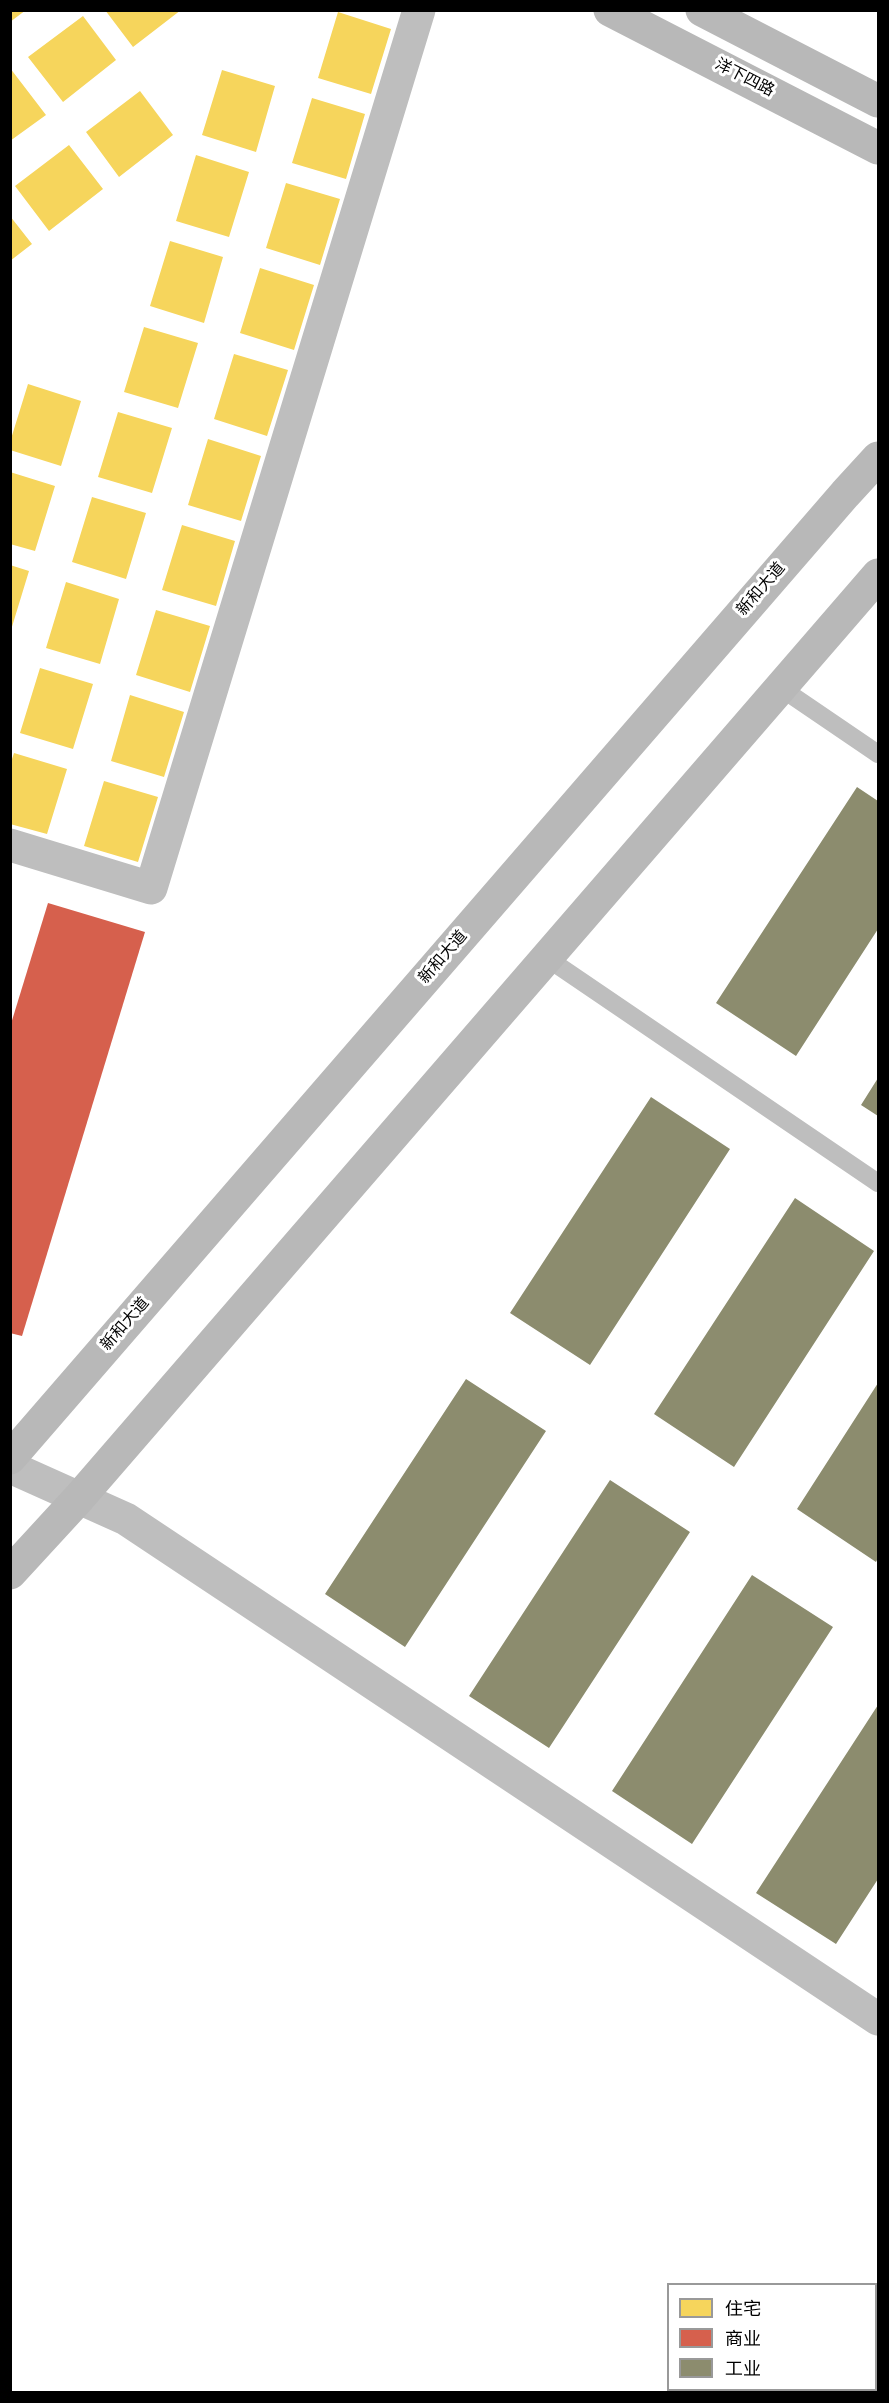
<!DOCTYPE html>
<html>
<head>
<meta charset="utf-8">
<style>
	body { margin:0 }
	#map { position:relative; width:889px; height:2403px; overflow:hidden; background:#fff; font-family:Overpass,"Noto Sans SC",sans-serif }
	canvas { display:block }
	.frame { position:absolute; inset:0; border:12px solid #000; pointer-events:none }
	.legend { position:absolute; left:667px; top:2283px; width:210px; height:108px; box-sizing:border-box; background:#fff; border:2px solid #999; margin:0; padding:8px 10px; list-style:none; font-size:18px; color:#000 }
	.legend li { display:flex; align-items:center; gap:12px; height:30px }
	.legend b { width:30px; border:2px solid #999 }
</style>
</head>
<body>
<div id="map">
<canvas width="889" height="2403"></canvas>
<div class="frame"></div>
<ul class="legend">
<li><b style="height:16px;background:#f6d55c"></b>住宅</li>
<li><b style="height:16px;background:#d6604d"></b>商业</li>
<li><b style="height:16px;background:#8c8c6e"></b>工业</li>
</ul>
</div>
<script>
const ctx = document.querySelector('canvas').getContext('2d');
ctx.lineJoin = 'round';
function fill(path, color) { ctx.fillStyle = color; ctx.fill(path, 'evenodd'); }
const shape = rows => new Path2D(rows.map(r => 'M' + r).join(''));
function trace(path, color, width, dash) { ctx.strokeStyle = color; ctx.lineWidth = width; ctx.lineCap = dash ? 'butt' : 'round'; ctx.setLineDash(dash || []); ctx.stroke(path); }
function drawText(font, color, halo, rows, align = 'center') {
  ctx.font = font + ' Overpass,"Noto Sans SC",sans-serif'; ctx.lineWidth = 6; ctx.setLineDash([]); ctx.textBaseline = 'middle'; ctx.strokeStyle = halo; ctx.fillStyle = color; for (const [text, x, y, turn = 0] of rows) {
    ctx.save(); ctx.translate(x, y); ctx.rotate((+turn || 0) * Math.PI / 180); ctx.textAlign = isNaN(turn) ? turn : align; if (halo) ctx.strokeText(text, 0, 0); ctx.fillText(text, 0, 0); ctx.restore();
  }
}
fill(shape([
	[10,10,26,10,10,22],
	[105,10,181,10,133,47],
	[338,12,391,29,371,94,318,78],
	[83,16,116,60,63,102,28,57],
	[10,68,46,115,10,141],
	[222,70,275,86,256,152,202,135],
	[140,91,173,135,119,177,86,132],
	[312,98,365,114,346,179,292,163],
	[69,145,103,189,49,231,15,186],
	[196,155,249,172,229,237,176,221],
	[286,183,340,199,320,265,266,248],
	[10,216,32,244,10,261],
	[170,241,223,257,204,323,150,306],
	[260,268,314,285,294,350,240,333],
	[144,327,198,343,178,408,124,392],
	[234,354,288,370,267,436,214,419],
	[28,384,81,401,61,466,10,450,10,442],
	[118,412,172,428,152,493,98,477],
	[208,439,261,456,241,521,188,505],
	[10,472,55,486,35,551,10,544],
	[92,497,146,513,126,579,72,562],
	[182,525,235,541,216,606,162,590],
	[10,565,29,571,11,630,10,630],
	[66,582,119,599,100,664,46,648],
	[156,610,210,626,190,692,136,675],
	[40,668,93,684,73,749,20,733],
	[130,695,184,712,164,777,111,761],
	[14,753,67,769,47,834,10,824,10,765],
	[104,781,158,797,138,862,84,846]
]), '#f6d55c');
fill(shape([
	[48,903,145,932,22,1336,10,1333,10,1027]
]), '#d6604d');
fill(shape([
	[857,787,878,801,878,929,796,1056,716,1003],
	[878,1078,878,1116,861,1105],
	[651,1097,730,1149,590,1365,510,1313],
	[795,1198,874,1251,734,1467,654,1414],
	[466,1379,546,1431,405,1647,325,1594],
	[878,1383,878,1558,876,1562,797,1509],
	[610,1480,690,1532,549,1748,469,1696],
	[752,1575,833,1627,692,1844,612,1791],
	[878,1705,878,1879,836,1944,756,1893]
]), '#8c8c6e');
trace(shape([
	[781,688,878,754],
	[547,958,878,1183]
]), '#bebebe', 18);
trace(shape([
	[10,845,151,888,419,10],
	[10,1467,126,1519,878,2019]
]), '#bebebe', 33);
trace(shape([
	[610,10,878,148],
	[702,10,878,101],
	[10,1458,845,494,878,458],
	[10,1573,79,1498,878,575]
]), '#b8b8b8', 33);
drawText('16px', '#000', '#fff', [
	["洋下四路",744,79,27],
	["新和大道",762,590,-49],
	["新和大道",444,958,-49],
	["新和大道",126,1325,-49]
]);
</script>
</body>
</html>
